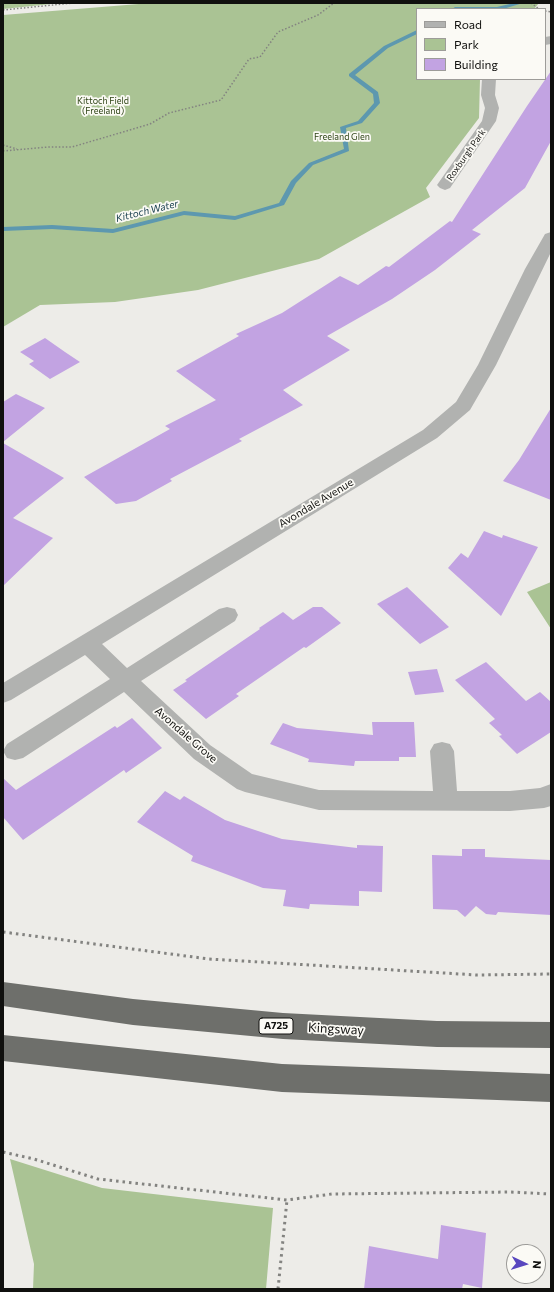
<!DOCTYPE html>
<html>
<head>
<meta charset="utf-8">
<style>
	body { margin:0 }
	#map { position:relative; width:554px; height:1292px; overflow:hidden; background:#edece8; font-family:Commissioner,sans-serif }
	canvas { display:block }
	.frame { position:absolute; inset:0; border:4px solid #10100e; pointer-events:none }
	.legend { position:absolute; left:416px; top:8px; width:130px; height:72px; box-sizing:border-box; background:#fbfaf5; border:1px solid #9d9c99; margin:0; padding:5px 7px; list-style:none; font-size:12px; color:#10100e }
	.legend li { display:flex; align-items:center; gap:8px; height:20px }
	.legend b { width:20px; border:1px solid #9d9c99 }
	.north { position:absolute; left:506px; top:1244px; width:40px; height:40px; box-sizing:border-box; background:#fbfaf5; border:1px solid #9d9c99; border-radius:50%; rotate:94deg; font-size:11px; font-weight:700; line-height:16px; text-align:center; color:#10100e }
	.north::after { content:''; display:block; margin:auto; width:14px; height:18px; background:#5947bf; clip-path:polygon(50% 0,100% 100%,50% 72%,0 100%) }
</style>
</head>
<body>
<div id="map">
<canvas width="554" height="1292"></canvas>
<div class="frame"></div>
<ul class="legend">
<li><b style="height:5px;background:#b1b2b0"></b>Road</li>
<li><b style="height:11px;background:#aac394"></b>Park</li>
<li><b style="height:11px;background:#c2a3e2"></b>Building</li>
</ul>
<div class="north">N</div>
</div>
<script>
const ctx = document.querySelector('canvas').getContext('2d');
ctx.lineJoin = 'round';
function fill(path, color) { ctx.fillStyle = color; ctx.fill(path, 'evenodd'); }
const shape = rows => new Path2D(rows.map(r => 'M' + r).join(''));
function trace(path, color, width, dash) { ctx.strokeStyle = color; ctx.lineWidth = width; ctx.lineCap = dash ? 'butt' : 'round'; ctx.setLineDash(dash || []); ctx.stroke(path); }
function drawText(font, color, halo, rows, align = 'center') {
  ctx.font = font + ' Commissioner,sans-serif'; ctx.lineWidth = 3.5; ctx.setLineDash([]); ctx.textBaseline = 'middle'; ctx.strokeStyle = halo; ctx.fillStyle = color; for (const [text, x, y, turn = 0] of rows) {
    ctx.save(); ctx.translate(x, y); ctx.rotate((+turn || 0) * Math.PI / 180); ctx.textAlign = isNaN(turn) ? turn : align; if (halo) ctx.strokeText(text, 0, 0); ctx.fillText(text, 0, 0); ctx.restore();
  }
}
fill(shape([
	[3,3,61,3,3,9],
	[151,3,539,3,534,9,417,9,417,79,480,79,479,118,426,188,430,197,319,259,198,290,115,302,40,305,3,327,3,15],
	[551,582,551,629,527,592],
	[10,1159,102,1188,273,1208,266,1289,33,1289,34,1264]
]), '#aac394');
fill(shape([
	[514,3,523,3,503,9,452,9,455,7,497,7,514,3],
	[417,30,417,34,388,48,355,75,378,92,380,103,362,123,346,128,349,151,313,165,296,183,284,205,235,220,184,215,113,233,52,229,3,231,3,227,52,225,113,229,184,211,235,216,279,203,291,181,309,163,344,149,340,127,358,121,374,103,373,94,349,76,349,74,384,46,417,30]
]), '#5d98af');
fill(shape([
	[551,71,551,141,525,188,472,230,481,234,435,270,392,299,327,336,350,350,283,390,303,405,239,439,242,441,170,479,172,481,136,501,116,504,84,477,170,429,165,426,216,400,176,371,239,336,236,334,282,313,340,276,358,285,386,266,389,267,450,221,452,222,527,106],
	[45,338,65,352,80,362,50,379,29,364,34,361,20,352],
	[16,394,45,408,3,442,3,402],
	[551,408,551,500,503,481,519,460],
	[3,443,64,478,13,518,53,538,3,586],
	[484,531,502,538,503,535,538,547,501,616,448,568,461,553,468,558],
	[407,587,449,627,420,644,377,604],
	[313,607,322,607,341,623,306,648,304,647,236,694,239,696,206,719,173,690,187,681,185,680,260,629,259,628,283,612,293,620],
	[486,662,526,701,540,692,551,702,551,732,517,754,499,736,502,735,489,723,495,719,455,680],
	[437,669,444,692,415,695,408,672],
	[132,718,162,748,126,773,124,770,23,840,3,817,3,778,16,790,115,726,117,728],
	[372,722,414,722,416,757,399,757,399,761,355,761,354,766,308,762,309,759,270,744,283,723,297,728,373,735],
	[165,791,180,800,184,796,225,820,282,839,357,848,357,845,383,846,382,892,359,891,359,906,310,904,309,909,283,906,286,890,263,888,191,861,193,856,137,822],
	[462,849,485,849,485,857,551,860,551,915,498,912,496,915,486,914,476,906,465,917,457,910,433,909,432,855,462,856],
	[441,1225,486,1233,482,1288,463,1284,462,1289,364,1289,369,1246,438,1259]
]), '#c2a3e2');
trace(shape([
	[531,3,539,9],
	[3,10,73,3],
	[545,11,551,12],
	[3,145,17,149],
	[3,151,48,147,72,147,150,124,169,113,221,100,249,59,260,57,278,32,318,15,334,3]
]), '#838380', 1.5, [1.5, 2]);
trace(shape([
	[3,932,209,959,477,975,551,974],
	[3,1152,34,1159,98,1179,287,1200,332,1194,510,1192,551,1194],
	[278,1289,287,1200]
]), '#838380', 3, [2.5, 4]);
fill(shape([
	[551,36,551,44,545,45,545,37,551,36],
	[482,79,496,79,495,95,499,108,496,121,450,188,445,190,440,188,437,185,482,121,485,108,481,95,482,79],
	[551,232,551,252,496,365,470,410,437,438,102,644,127,668,219,609,227,607,235,609,238,615,235,621,141,681,210,745,252,774,319,790,433,791,430,751,434,744,442,742,450,744,454,751,457,791,510,791,540,788,551,784,551,806,544,808,510,811,319,810,245,792,237,789,194,759,124,692,23,758,15,760,7,758,3,751,7,744,110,679,85,655,11,700,3,703,3,683,423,430,456,402,478,365,525,269,545,234,551,232]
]), '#b1b2b0');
fill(shape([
	[3,982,133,999,283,1013,437,1021,551,1022,551,1048,437,1047,283,1039,133,1025,3,1006,3,982],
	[3,1035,282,1064,551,1074,551,1102,282,1092,3,1061,3,1035]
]), '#6e6f6b');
drawText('9px', '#2d4315', '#fbfaf5', [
	["Kittoch Field",103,101],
	["(Freeland)",103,111],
	["Freeland Glen",342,137]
]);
drawText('9px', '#10100e', '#fbfaf5', [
	["Roxburgh Park",466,155,-55]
]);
drawText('italic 10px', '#1b4150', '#fbfaf5', [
	["Kittoch Water",147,211,-14]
]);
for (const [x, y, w] of [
	[276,1026,34]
]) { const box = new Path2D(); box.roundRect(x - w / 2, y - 8, w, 16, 3); ctx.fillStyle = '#fbfaf5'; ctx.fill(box); trace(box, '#10100e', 1); }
drawText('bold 10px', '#10100e', null, [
	["A725",276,1026]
]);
drawText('11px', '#10100e', '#fbfaf5', [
	["Avondale Avenue",316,503,-31],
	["Avondale Grove",186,735,41]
]);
drawText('13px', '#10100e', '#fbfaf5', [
	["Kingsway",336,1029,3]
]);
</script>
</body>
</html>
